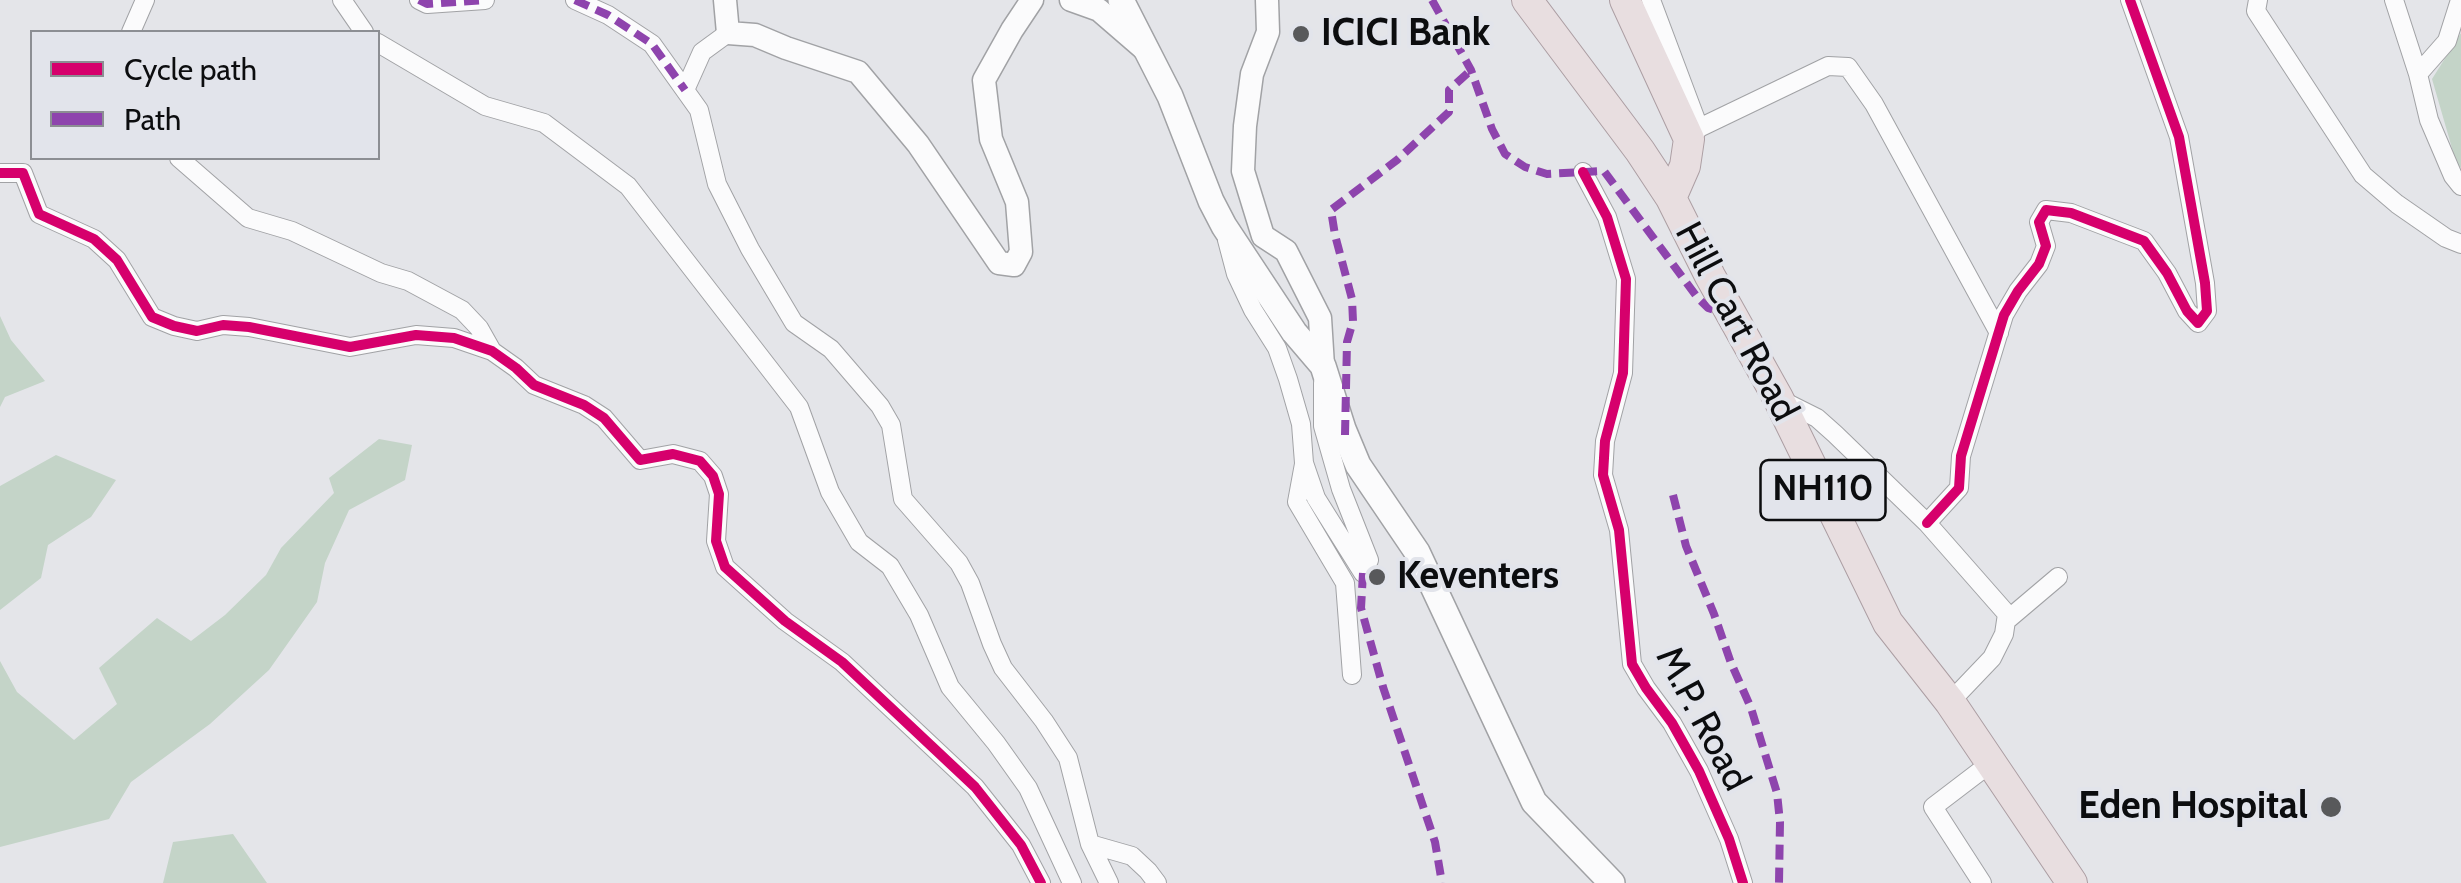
<!DOCTYPE html>
<html>
<head>
<meta charset="utf-8">
<style>
	body { margin:0 }
	#map { position:relative; width:2461px; height:883px; overflow:hidden; background:#e4e5e9; font-family:Cabin,sans-serif }
	canvas { display:block }
	.legend { position:absolute; left:30px; top:30px; width:350px; height:130px; box-sizing:border-box; background:#e2e4eb; border:2px solid #8c8e93; margin:0; padding:12px 18px; list-style:none; font-size:30px; color:#0c0d0f }
	.legend li { display:flex; align-items:center; gap:20px; height:50px }
	.legend b { width:50px; border:2px solid #8c8e93 }
</style>
</head>
<body>
<div id="map">
<canvas width="2461" height="883"></canvas>
<ul class="legend">
<li><b style="height:12px;background:#d6006c"></b>Cycle path</li>
<li><b style="height:12px;background:#8e44ad"></b>Path</li>
</ul>
</div>
<script>
const ctx = document.querySelector('canvas').getContext('2d');
ctx.lineJoin = 'round';
function fill(path, color) { ctx.fillStyle = color; ctx.fill(path, 'evenodd'); }
const shape = rows => new Path2D(rows.map(r => 'M' + r).join(''));
function trace(path, color, width, dash) { ctx.strokeStyle = color; ctx.lineWidth = width; ctx.lineCap = dash ? 'butt' : 'round'; ctx.setLineDash(dash || []); ctx.stroke(path); }
function drawText(font, color, halo, rows, align = 'center') {
  ctx.font = font + ' Cabin,sans-serif'; ctx.lineWidth = 8; ctx.setLineDash([]); ctx.textBaseline = 'middle'; ctx.strokeStyle = halo; ctx.fillStyle = color; for (const [text, x, y, turn = 0] of rows) {
    ctx.save(); ctx.translate(x, y); ctx.rotate((+turn || 0) * Math.PI / 180); ctx.textAlign = isNaN(turn) ? turn : align; if (halo) ctx.strokeText(text, 0, 0); ctx.fillText(text, 0, 0); ctx.restore();
  }
}
fill(shape([
	[2461,33,2461,168,2456,162,2432,79],
	[0,316,11,340,45,381,5,397,0,407],
	[379,439,412,445,405,480,349,510,325,563,317,602,269,670,210,724,131,782,109,819,0,847,0,661,17,692,74,740,117,704,99,668,157,618,191,641,225,615,266,575,281,548,334,493,329,478],
	[56,455,116,480,91,517,48,545,41,578,0,610,0,486],
	[233,834,267,883,163,883,173,842]
]), '#c4d4c8');
const minor = shape([
	[342,0,364,32],
	[419,0,427,4,485,0],
	[575,0,608,15,652,44,699,110,717,184,750,249,794,323,831,349,880,406,891,425,903,499,959,563,970,583,992,644,1003,668,1044,721,1068,758,1090,844,1109,883],
	[1651,0,1699,128,1694,134],
	[2258,0,2256,11,2363,175,2397,204,2446,238,2461,244],
	[2394,0,2418,74,2429,120,2453,176,2461,186],
	[131,32,145,0],
	[378,43,485,106,544,123,628,186,799,407,830,492,859,542,890,566,919,615,950,687,996,743,1028,788,1072,883],
	[2418,74,2447,41,2460,0],
	[685,90,702,52,728,33],
	[1699,128,1828,66,1848,67,1874,104,1999,333],
	[179,158,248,218,292,231,381,273,408,281,462,310,479,328,492,351],
	[1583,172,1607,217,1626,279,1623,373,1605,441,1603,475,1619,530,1632,664,1646,688,1672,723,1699,771,1729,839,1743,883],
	[0,173,23,173,39,214,94,239,117,260,152,317,174,326,197,331,223,325,249,327,350,347,416,335,454,338,492,351,516,368,534,385,584,405,604,418,640,460,673,454,700,461,713,476,719,494,716,541,725,567,785,621,842,662,975,787,1021,845,1041,883],
	[1227,240,1236,274,1253,310,1277,348,1288,379,1301,424,1304,463,1316,498,1363,573],
	[1323,383,1323,426,1341,489,1369,560,1363,573],
	[1783,401,1817,418,1835,434,1927,523,2007,614,2004,634,1992,658,1950,702],
	[1304,464,1297,502,1345,583,1352,675],
	[1927,523,1959,488,1961,456,2004,315,2018,291,2039,264,2046,246,2039,222,2046,210,2071,213,2144,241,2167,273,2187,311,2198,323,2207,311,2205,283,2179,137,2130,0],
	[2006,621,2058,577],
	[1090,844,1132,856,1148,871,1157,883],
	[1982,883,1933,807,1992,762]
]);
const tertiary = shape([
	[725,0,728,33,755,35,786,48,858,72,918,144,999,263,1014,265,1021,252,1017,202,991,139,984,80,1012,30,1032,0],
	[1071,0,1099,10,1143,48],
	[1267,0,1268,32,1252,74,1245,126,1243,171,1263,236,1286,251,1320,318,1323,366]
]);
const secondary = shape([
	[1121,0,1170,96,1211,201,1224,226,1294,332,1323,366,1343,429,1358,465,1417,552,1534,802,1612,883]
]);
const trunk = shape([
	[1527,0,1640,151,1671,198],
	[1625,0,1689,139,1685,166,1671,198,1710,276,1778,398,1888,623,1950,702,2072,883]
]);
trace(minor, '#a1a2a5', 20);
trace(tertiary, '#a1a2a5', 25);
trace(secondary, '#a1a2a5', 28);
trace(trunk, '#ac9ea3', 32);
trace(minor, '#fbfbfc', 18);
trace(tertiary, '#fbfbfc', 22);
trace(secondary, '#fbfbfc', 25);
trace(trunk, '#e8dee0', 30);
trace(shape([
	[419,0,427,4,485,0],
	[575,0,608,15,652,44,685,90],
	[1432,0,1471,70,1492,129,1505,154,1525,167,1547,174,1604,171,1697,297,1708,308,1732,316],
	[1345,435,1347,342,1353,321,1352,299,1335,235,1331,210,1397,160,1449,112,1449,90,1471,70],
	[1673,495,1686,546,1714,614,1731,663,1751,708,1777,793,1780,822,1779,883],
	[1363,573,1361,608,1383,687,1435,842,1442,883]
]), '#8e44ad', 8, [15, 8]);
trace(shape([
	[1583,172,1607,217,1626,279,1623,373,1605,441,1603,475,1619,530,1632,664,1646,688,1672,723,1699,771,1729,839,1743,883],
	[0,173,23,173,39,214,94,239,117,260,152,317,174,326,197,331,223,325,249,327,350,347,416,335,454,338,492,351,516,368,534,385,584,405,604,418,640,460,673,454,700,461,713,476,719,494,716,541,725,567,785,621,842,662,975,787,1021,845,1041,883],
	[1927,523,1959,488,1961,456,2004,315,2018,291,2039,264,2046,246,2039,222,2046,210,2071,213,2144,241,2167,273,2187,311,2198,323,2207,311,2205,283,2179,137,2130,0]
]), '#d6006c', 10);
for (const [x, y, r, color] of [
	[1301,34,10,"#58595b"],
	[1377,577,10,"#58595b"],
	[2331,807,12,"#58595b"]
]) { const dot = new Path2D(); dot.arc(x, y, r, 0, 2 * Math.PI); ctx.fillStyle = color; ctx.fill(dot); trace(dot, '#e2e4eb', 4); }
for (const [x, y, w] of [
	[1823,490,125]
]) { const box = new Path2D(); box.roundRect(x - w / 2, y - 30, w, 60, 8); ctx.fillStyle = '#e2e4eb'; ctx.fill(box); trace(box, '#0c0d0f', 2.5); }
drawText('bold 35px', '#0c0d0f', null, [
	["NH110",1823,490]
]);
drawText('bold 38px', '#0c0d0f', '#e2e4eb', [
	["ICICI Bank",1321,34],
	["Keventers",1397,577],
	["Eden Hospital",2308,807,"right"]
], 'left');
drawText('38px', '#0c0d0f', '#e2e4eb', [
	["Hill Cart Road",1736,322,62],
	["M.P. Road",1702,719,62]
]);
</script>
</body>
</html>
